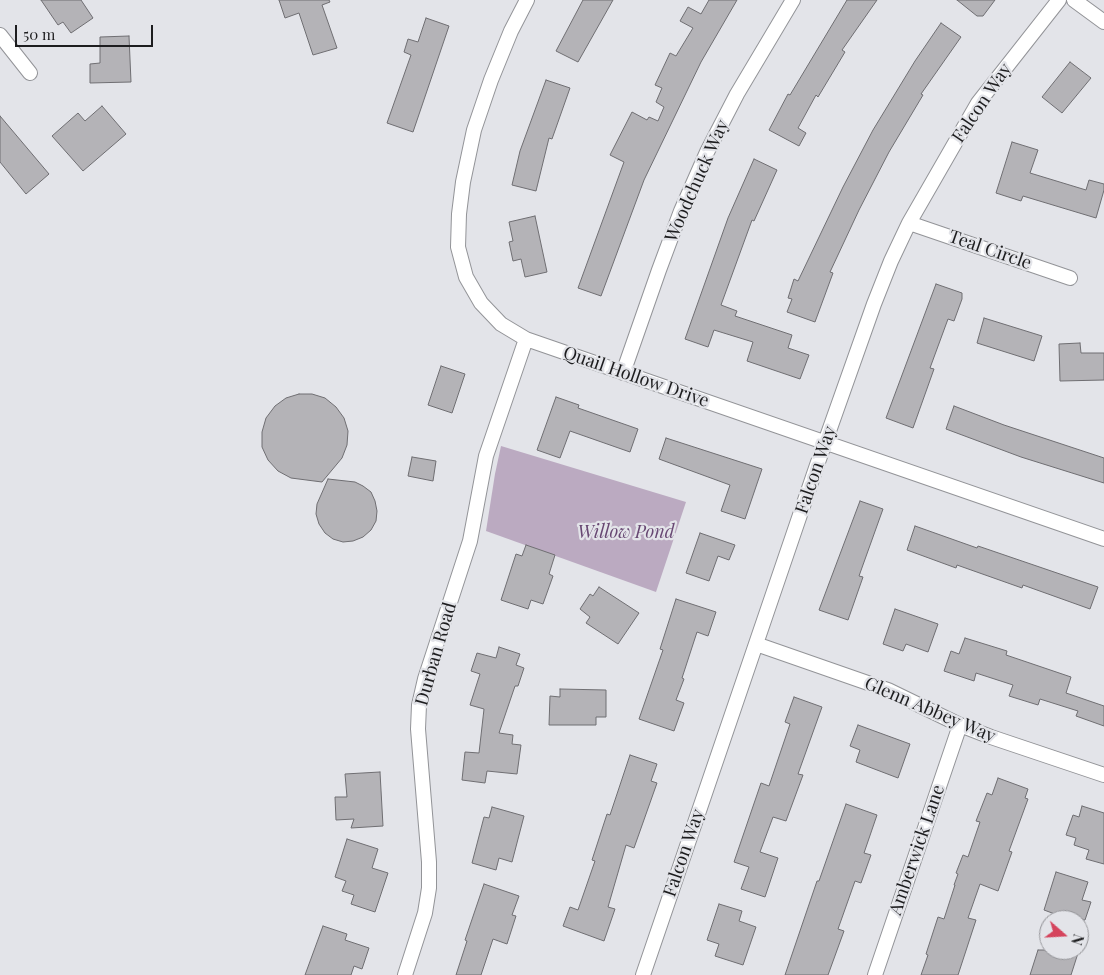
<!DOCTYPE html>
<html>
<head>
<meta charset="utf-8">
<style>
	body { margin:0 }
	#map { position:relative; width:1104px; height:975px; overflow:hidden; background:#e3e4e9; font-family:"Playfair Display",serif }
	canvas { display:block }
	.north { position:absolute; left:1039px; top:910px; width:50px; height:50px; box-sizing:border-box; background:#e3e4e9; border:1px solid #949498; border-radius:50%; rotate:109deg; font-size:14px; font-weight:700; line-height:20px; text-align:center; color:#1d1d1f }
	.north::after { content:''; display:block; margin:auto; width:18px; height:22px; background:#d5445d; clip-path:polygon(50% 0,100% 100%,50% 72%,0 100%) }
	.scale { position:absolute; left:15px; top:25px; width:138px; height:22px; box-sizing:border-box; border:2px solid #1d1d1f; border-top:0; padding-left:6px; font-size:15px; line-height:18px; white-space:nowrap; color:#1d1d1f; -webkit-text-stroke:4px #e3e4e9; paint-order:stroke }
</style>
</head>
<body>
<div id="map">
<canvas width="1104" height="975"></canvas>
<div class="north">N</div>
<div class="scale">50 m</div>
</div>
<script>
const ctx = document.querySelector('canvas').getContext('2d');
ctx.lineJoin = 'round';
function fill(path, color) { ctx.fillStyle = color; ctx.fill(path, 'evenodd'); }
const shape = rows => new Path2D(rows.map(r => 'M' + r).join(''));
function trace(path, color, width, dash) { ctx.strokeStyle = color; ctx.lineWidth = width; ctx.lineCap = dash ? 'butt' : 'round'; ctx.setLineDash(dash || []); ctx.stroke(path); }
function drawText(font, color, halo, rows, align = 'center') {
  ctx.font = font + ' "Playfair Display",serif'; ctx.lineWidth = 4.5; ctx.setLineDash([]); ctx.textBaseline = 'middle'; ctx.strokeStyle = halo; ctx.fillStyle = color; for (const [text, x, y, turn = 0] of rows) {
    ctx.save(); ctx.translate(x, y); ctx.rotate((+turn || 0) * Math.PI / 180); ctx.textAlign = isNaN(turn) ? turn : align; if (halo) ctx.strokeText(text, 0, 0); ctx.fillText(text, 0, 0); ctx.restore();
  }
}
fill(shape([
	[501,446,686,502,656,592,486,531,495,474]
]), '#bbaac1');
const building = shape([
	[41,0,81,0,93,18,71,33,63,22,58,25,41,0],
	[279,0,329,0,330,2,322,5,337,48,313,55,299,13,285,18,279,0],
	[583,0,613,0,578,62,556,51,583,0],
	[709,0,737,0,701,62,644,180,601,296,578,288,624,162,610,155,632,112,647,120,649,117,658,121,664,107,656,102,662,88,655,85,670,53,676,56,693,28,680,21,688,7,701,14,709,0],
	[847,0,877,0,842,50,845,52,818,97,816,95,798,128,806,133,799,146,769,130,788,94,790,95,847,0],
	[957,0,995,0,983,16,977,16,957,0],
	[426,18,449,26,413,132,387,123,411,55,404,52,408,39,418,42,426,18],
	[941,23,961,37,921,94,923,95,889,152,859,210,830,272,833,273,815,322,787,312,792,299,788,298,794,279,798,281,843,187,873,130,915,61,941,23],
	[129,36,131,82,90,83,90,64,100,63,100,37,129,36],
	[1070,62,1091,78,1062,113,1042,97,1070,62],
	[546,80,570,88,552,139,549,138,536,191,512,185,520,151,546,80],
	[102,106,126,134,83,171,52,136,78,113,85,121,102,106],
	[0,116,49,174,26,194,0,162,0,116],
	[1012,142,1038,150,1030,173,1086,190,1089,180,1104,184,1104,190,1096,218,1023,196,1021,201,996,193,1012,142],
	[754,159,777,170,754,221,752,220,721,305,737,311,735,316,792,335,788,348,809,355,800,379,747,361,753,342,714,330,708,347,685,339,728,218,754,159],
	[535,216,547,272,525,277,521,259,513,261,509,242,513,241,509,222,535,216],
	[936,284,962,293,962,299,954,321,948,319,930,368,934,369,913,428,886,418,936,284],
	[984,318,1042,336,1034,361,977,343,984,318],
	[1080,343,1081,353,1104,353,1104,380,1060,381,1059,344,1080,343],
	[441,366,465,374,452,413,428,405,441,366],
	[299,394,312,394,325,398,336,407,344,418,348,431,347,445,342,458,322,482,291,478,278,471,268,460,262,447,262,432,266,418,275,406,286,398,299,394],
	[556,397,579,405,578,408,638,429,630,452,570,431,560,458,537,450,556,397],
	[954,406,1004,425,1104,458,1104,483,1021,457,946,429,954,406],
	[666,438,762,469,745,519,721,511,730,485,659,459,666,438],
	[412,457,436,461,433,481,408,476,412,457],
	[328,479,355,482,363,486,371,492,375,501,377,511,376,521,371,530,363,537,353,541,343,542,333,539,325,533,319,524,316,514,317,504,328,479],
	[860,501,883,509,859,576,863,577,848,620,819,610,860,501],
	[915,526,977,548,978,546,1098,587,1090,609,1023,585,1022,588,957,565,956,568,907,550,915,526],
	[700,533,735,545,729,560,718,556,709,581,686,573,700,533],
	[526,545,555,555,549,574,553,576,543,604,531,600,528,609,501,600,516,554,522,556,526,545],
	[599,587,639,613,618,644,586,623,590,617,580,609,590,594,593,596,599,587],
	[676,599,716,612,708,636,697,632,682,678,684,679,676,700,684,703,674,731,639,719,663,650,660,649,676,599],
	[895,609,938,624,928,652,906,644,903,651,883,644,895,609],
	[965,638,1007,651,1006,655,1071,677,1066,693,1104,706,1104,726,1076,716,1078,711,1040,699,1038,705,1009,696,1013,685,976,673,974,681,944,671,951,651,959,654,965,638],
	[499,647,520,654,516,665,524,668,518,686,515,686,499,733,513,735,512,744,521,745,517,774,487,771,485,783,462,780,465,752,479,753,484,709,470,705,480,674,471,671,477,653,496,658,499,647],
	[560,689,606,690,606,717,596,717,596,725,549,725,550,696,560,697,560,689],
	[794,697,822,707,798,774,803,775,786,821,773,817,760,852,778,858,765,897,741,889,749,867,734,862,761,783,769,786,790,724,785,722,794,697],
	[858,725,910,744,898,778,856,762,860,750,850,746,858,725],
	[630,755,657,764,651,781,657,783,634,848,626,845,608,907,615,909,604,941,563,926,570,907,578,910,595,861,592,860,607,814,610,815,630,755],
	[380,772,383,826,351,828,354,819,336,820,335,797,347,797,345,774,380,772],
	[998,778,1028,789,1025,798,1028,799,1009,851,1012,852,998,891,980,884,968,918,976,920,958,975,921,975,928,955,926,954,938,917,944,919,955,885,954,885,958,874,956,873,963,855,968,857,980,822,976,821,987,793,992,795,998,778],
	[846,804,877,815,864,853,871,855,861,883,855,881,838,929,844,931,828,975,785,975,817,881,819,881,846,804],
	[1082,806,1104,813,1104,864,1086,859,1089,850,1074,845,1076,838,1066,835,1073,815,1079,817,1082,806],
	[492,807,524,816,512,862,499,858,496,870,472,863,484,817,489,818,492,807],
	[347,839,378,849,372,868,388,873,375,912,351,904,354,895,342,891,346,881,335,877,347,839],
	[1056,872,1088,882,1082,900,1091,902,1085,920,1062,920,1063,917,1044,910,1056,872],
	[484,884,519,896,512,915,516,916,507,944,493,939,481,975,456,975,467,941,465,940,484,884],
	[719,904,742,911,739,921,756,927,743,965,715,956,719,944,707,940,719,904],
	[323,926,347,934,345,940,369,948,362,969,354,966,351,975,305,975,323,926],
	[1038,950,1079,950,1071,975,1030,975,1038,950]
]);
fill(building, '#b4b3b7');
trace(building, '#6f6e72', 1);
const street = shape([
	[527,0,511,31,491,80,474,130,463,182,459,214,458,247,466,277,481,303,501,324,526,339,1104,539],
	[1074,0,1104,22],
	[0,35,30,73],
	[909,223,1070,278],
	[623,373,659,270,681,211,707,152,737,94,793,0],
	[756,644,888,690,960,725,991,737,1104,775],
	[405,975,425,913,429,888,429,862,418,729,419,705,425,679,470,541,486,456,526,339],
	[643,975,817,465,874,304,891,261,909,223,978,103,1059,0],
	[875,975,960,725]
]);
trace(street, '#939498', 16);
trace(street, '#fff', 14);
drawText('18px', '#1d1d1f', '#e3e4e9', [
	["Falcon Way",982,103,-56],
	["Woodchuck Way",697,181,-66],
	["Teal Circle",990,250,19],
	["Quail Hollow Drive",636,377,19],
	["Falcon Way",816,470,-71],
	["Durban Road",436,654,-74],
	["Glenn Abbey Way",930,710,23],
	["Amberwick Lane",917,850,-71],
	["Falcon Way",684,853,-71]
]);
drawText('italic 18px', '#684873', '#e3e4e9', [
	["Willow Pond",626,532]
]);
</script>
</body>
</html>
